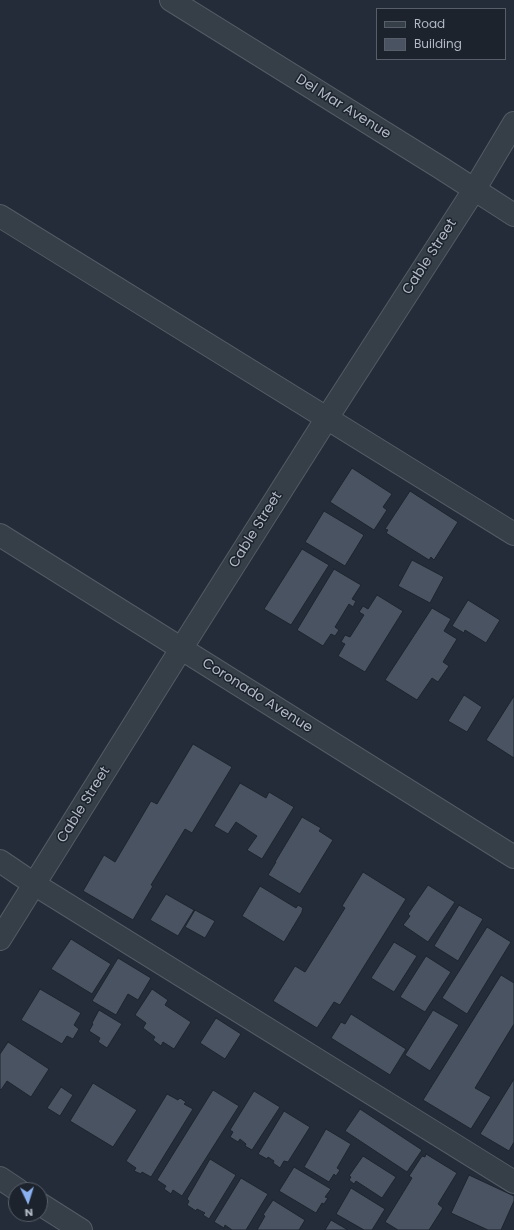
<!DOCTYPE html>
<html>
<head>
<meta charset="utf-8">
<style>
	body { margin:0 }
	#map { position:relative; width:514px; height:1230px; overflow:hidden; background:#232c38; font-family:Poppins,sans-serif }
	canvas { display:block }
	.legend { position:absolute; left:376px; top:8px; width:130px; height:52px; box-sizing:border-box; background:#1c232d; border:1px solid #585f6a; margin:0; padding:5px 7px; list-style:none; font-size:12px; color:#b1b9c5 }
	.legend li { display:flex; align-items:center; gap:8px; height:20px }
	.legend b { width:20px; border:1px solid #585f6a }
	.north { position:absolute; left:8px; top:1182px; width:40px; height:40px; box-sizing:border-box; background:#1c232d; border:1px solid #585f6a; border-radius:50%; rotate:176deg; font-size:11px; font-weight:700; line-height:16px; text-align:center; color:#b1b9c5 }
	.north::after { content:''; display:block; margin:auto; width:14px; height:18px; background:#8bb1f0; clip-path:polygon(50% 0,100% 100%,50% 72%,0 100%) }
</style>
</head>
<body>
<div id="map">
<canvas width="514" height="1230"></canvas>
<ul class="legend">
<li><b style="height:5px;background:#363e48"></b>Road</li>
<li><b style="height:11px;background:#495362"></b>Building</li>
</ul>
<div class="north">N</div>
</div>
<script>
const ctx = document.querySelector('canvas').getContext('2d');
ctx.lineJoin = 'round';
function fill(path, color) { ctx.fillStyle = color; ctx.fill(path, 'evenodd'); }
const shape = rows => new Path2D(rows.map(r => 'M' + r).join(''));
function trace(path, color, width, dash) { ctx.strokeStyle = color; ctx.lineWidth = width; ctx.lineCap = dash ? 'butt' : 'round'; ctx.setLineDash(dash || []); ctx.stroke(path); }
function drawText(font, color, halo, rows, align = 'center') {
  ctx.font = font + ' Poppins,sans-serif'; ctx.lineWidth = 3; ctx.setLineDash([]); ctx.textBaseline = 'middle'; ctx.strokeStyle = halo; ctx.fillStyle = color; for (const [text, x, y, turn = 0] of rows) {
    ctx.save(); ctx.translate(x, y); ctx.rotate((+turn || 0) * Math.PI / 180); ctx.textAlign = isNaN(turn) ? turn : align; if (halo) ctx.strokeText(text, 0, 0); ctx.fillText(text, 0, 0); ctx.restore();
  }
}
const building = shape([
	[352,468,392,494,383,507,387,510,374,530,330,502,352,468],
	[410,491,458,522,434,560,431,557,429,560,386,533,388,530,385,529,410,491],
	[324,511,364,535,345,566,305,542,324,511],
	[302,549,329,565,291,625,264,609,302,549],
	[412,560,444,577,430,603,398,586,412,560],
	[334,569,361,585,352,599,356,601,353,607,349,604,335,627,339,630,335,636,331,634,323,646,297,630,334,569],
	[377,595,403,611,365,672,338,656,345,644,341,642,345,635,350,637,364,615,359,612,363,606,368,609,377,595],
	[468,600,500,620,486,643,465,630,464,633,452,626,468,600],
	[432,608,451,619,444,631,457,639,443,662,449,666,438,682,432,678,417,700,385,680,432,608],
	[464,695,482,707,467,732,448,721,464,695],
	[514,696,514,758,486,740,514,696],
	[193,744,232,767,192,833,185,829,151,885,153,886,133,920,83,891,104,855,115,862,151,801,157,804,193,744],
	[240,783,266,798,269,792,294,807,262,859,247,850,257,836,236,822,228,834,214,826,240,783],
	[302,817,321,828,319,831,333,840,300,894,268,875,276,862,275,862,302,817],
	[363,872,406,899,340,1005,334,1002,317,1028,273,1001,295,966,305,972,345,908,342,906,363,872],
	[428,885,455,902,428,942,403,925,410,916,408,914,428,885],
	[260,886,296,908,298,905,303,908,302,911,302,912,284,942,242,916,260,886],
	[166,894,194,910,178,936,150,920,166,894],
	[459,905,483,919,458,961,434,946,459,905],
	[195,910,215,921,205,938,185,927,195,910],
	[487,927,511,942,467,1014,442,998,487,927],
	[71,939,111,964,92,994,51,969,71,939],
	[394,942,417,956,394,992,371,978,394,942],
	[426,956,451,972,425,1012,400,997,426,956],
	[118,958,151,978,138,1000,128,994,116,1015,92,1001,118,958],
	[501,975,514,983,514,1024,475,1088,491,1097,471,1129,423,1100,501,975],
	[40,989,81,1013,74,1025,79,1029,73,1039,67,1036,62,1044,21,1020,40,989],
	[152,989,168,1000,165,1005,191,1022,174,1049,163,1042,161,1046,153,1040,155,1037,143,1028,146,1023,135,1015,152,989],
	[99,1010,122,1024,107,1048,98,1042,100,1038,89,1031,93,1024,92,1023,99,1010],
	[433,1010,459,1025,430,1071,405,1055,433,1010],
	[351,1014,406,1049,390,1075,331,1038,341,1022,345,1024,351,1014],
	[216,1018,241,1034,225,1059,200,1043,216,1018],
	[8,1042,49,1069,31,1097,7,1081,1,1090,0,1089,0,1054,8,1042],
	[514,1079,514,1142,509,1151,480,1134,514,1079],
	[93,1083,137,1110,113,1147,70,1121,93,1083],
	[61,1087,73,1095,60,1116,47,1108,61,1087],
	[213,1090,239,1106,182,1196,173,1190,171,1194,164,1189,166,1186,157,1180,213,1090],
	[254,1091,280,1107,252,1150,245,1146,246,1144,240,1139,238,1142,230,1137,233,1132,230,1130,254,1091],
	[167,1094,178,1100,180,1098,186,1102,184,1104,193,1109,151,1177,142,1172,141,1174,134,1171,136,1168,126,1161,167,1094],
	[360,1109,422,1150,407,1172,345,1131,360,1109],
	[284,1111,310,1127,288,1162,284,1161,280,1168,273,1163,274,1161,268,1157,267,1159,258,1154,284,1111],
	[326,1129,351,1144,337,1168,340,1170,336,1176,334,1174,329,1182,304,1167,326,1129],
	[426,1154,457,1173,438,1204,443,1208,429,1230,398,1230,385,1222,412,1178,409,1176,422,1156,425,1157,426,1154],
	[363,1156,396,1177,382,1198,356,1181,354,1184,349,1180,351,1177,349,1176,363,1156],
	[210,1159,236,1175,209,1219,203,1215,205,1213,197,1209,196,1211,187,1205,189,1201,187,1199,210,1159],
	[294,1167,331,1189,325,1197,328,1198,324,1204,322,1203,316,1213,279,1191,294,1167],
	[469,1175,514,1196,514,1201,501,1230,488,1230,451,1213,469,1175],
	[241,1178,268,1194,246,1230,232,1230,225,1225,224,1228,214,1222,241,1178],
	[351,1188,385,1209,372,1230,364,1230,336,1214,351,1188],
	[273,1200,305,1220,299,1230,257,1230,265,1216,263,1215,273,1200],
	[331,1220,348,1230,325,1230,331,1220]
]);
fill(building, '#495362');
trace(building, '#1e252f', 1);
const minor = shape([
	[171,0,441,168,514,215],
	[0,216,514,534],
	[0,535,514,857],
	[0,861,34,884,514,1182],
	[0,939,181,649,327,418,474,190,514,123],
	[0,1178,18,1190],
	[40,1204,81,1230]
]);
trace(minor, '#545c66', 24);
trace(minor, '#363e48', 22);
drawText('14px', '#b1b9c5', '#1c232d', [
	["Del Mar Avenue",343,107,32],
	["Cable Street",430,257,-57],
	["Cable Street",256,530,-58],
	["Coronado Avenue",257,696,32],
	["Cable Street",84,805,-58]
]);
</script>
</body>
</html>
